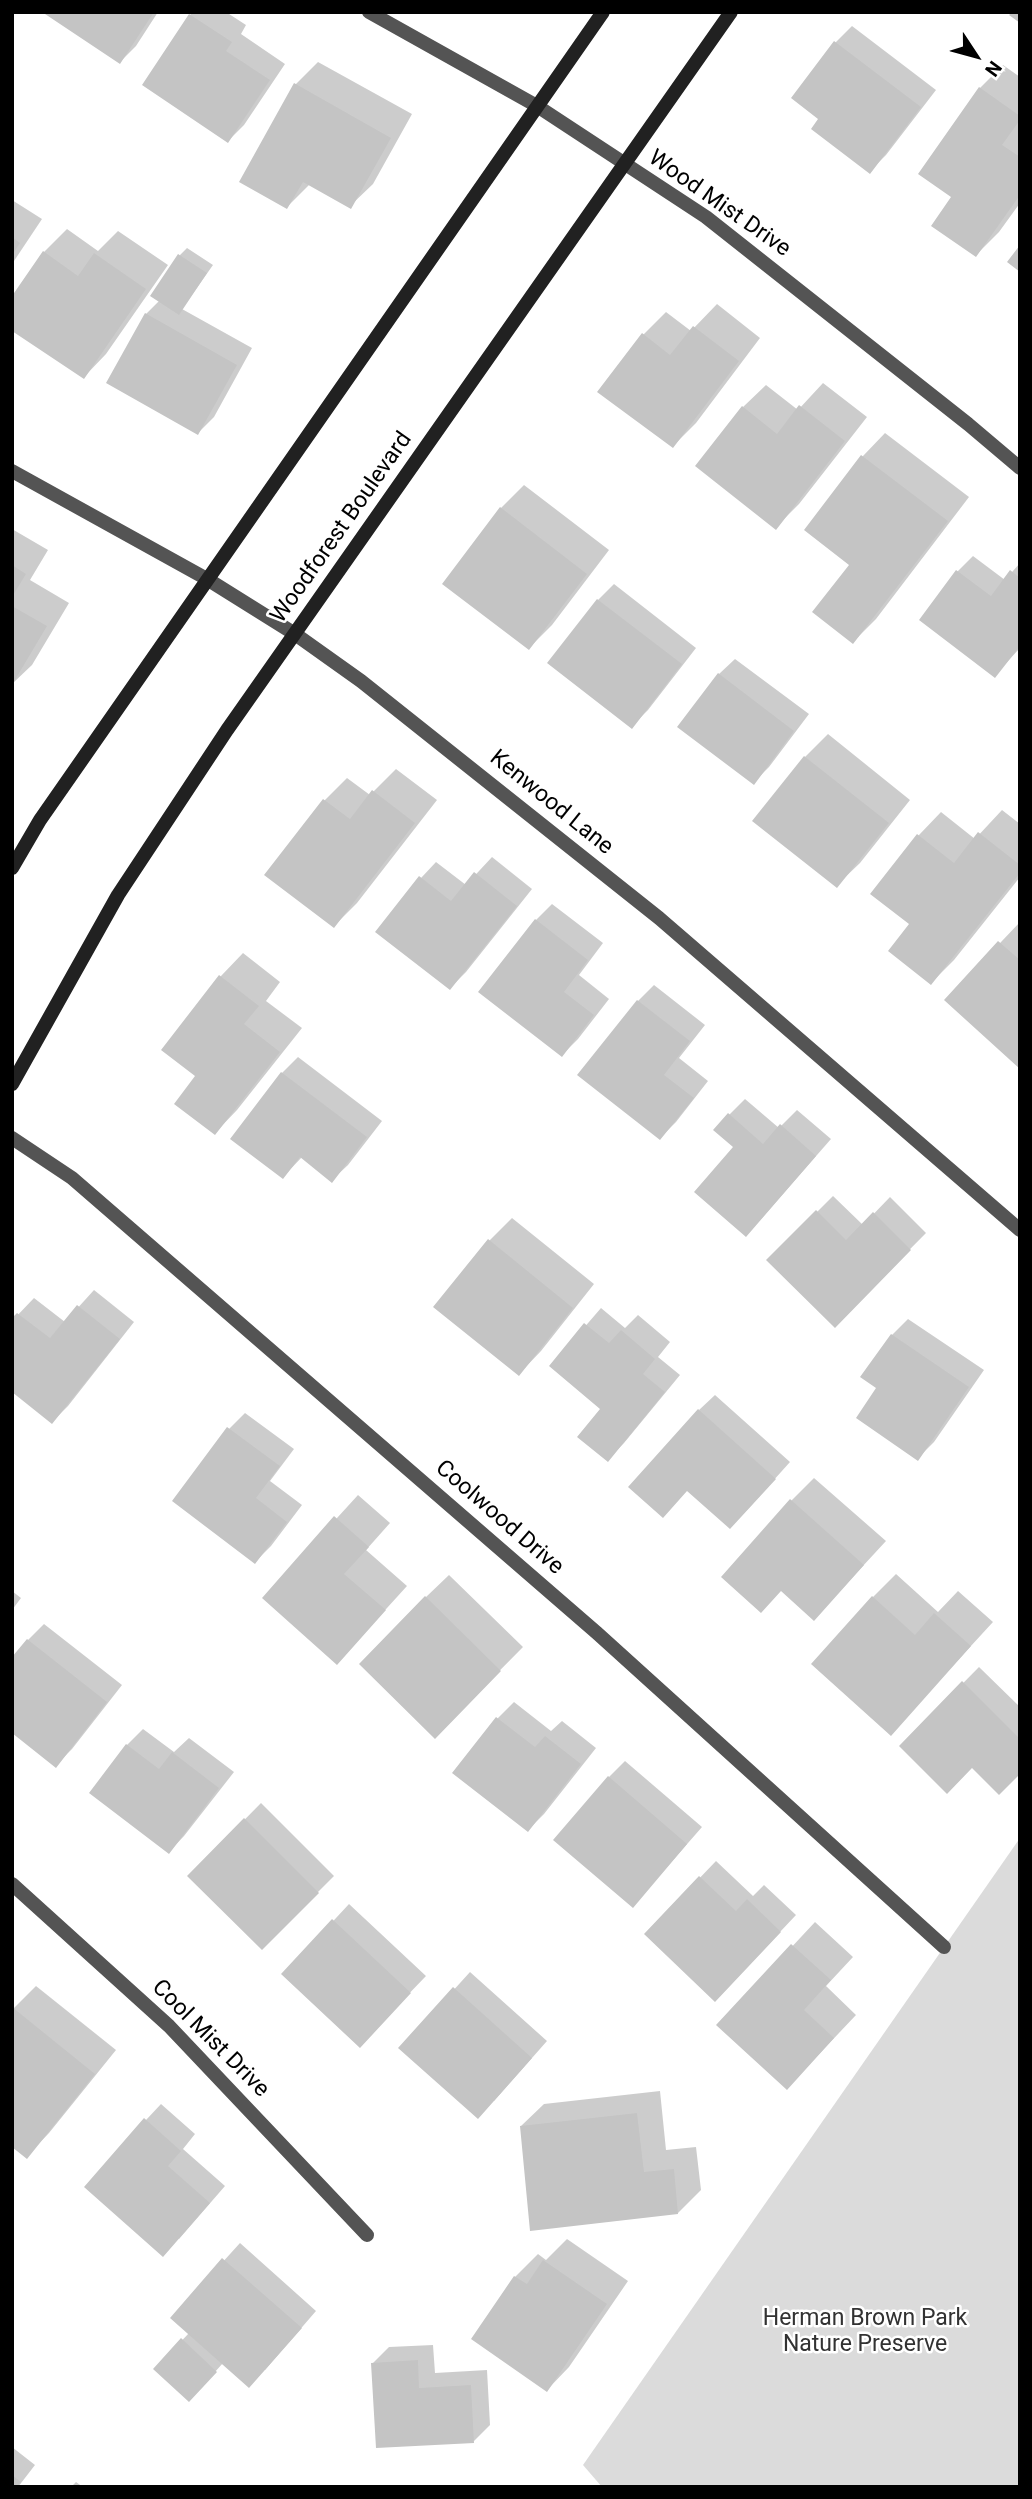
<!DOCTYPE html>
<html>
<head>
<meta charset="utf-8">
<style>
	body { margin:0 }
	#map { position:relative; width:1032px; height:2499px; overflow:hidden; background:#fff; font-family:Roboto,sans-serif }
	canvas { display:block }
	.frame { position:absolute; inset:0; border:14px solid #000; pointer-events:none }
	.north { position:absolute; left:941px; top:21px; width:70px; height:70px; -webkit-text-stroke:5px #fff; paint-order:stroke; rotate:126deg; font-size:19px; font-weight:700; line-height:28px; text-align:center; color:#000 }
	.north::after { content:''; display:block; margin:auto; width:24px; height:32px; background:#000; clip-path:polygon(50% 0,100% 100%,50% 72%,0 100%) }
</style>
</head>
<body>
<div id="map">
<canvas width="1032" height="2499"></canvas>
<div class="frame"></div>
<div class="north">N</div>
</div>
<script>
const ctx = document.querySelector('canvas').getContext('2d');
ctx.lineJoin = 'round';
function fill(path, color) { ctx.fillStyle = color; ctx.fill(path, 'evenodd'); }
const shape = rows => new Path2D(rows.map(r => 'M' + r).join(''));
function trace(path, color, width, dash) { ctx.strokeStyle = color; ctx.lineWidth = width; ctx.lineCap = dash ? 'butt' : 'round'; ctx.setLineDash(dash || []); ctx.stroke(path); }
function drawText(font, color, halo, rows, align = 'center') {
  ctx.font = font + ' Roboto,sans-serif'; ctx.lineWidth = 5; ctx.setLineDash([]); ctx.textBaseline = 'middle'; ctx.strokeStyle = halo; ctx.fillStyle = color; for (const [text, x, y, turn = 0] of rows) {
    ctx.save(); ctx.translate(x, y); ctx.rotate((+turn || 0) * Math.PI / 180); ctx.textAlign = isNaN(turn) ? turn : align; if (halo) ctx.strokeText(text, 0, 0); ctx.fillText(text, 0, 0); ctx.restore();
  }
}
fill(shape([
	[1020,1838,1020,2487,602,2487,583,2465]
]), '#dbdbdb');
fill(shape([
	[45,12,158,12,136,46,120,62],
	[193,12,226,12,246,25,241,34,285,64,244,125,228,141,190,15],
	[852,26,936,90,886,155,870,171,821,119,793,98,836,42],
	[318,62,412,114,373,184,350,206,310,184,287,207,296,84],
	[1003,65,1020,77,1020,203,999,232,976,255,953,197,920,174,980,88],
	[12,200,42,219,12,264],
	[67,229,98,251,118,231,168,265,106,354,84,377,44,252],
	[187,248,213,265,182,309,252,348,214,417,198,433,146,314,160,300,180,255],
	[717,304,760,338,696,423,673,446,643,335,666,312,691,331],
	[823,383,867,417,799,504,776,527,743,407,766,385,798,410],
	[885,433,969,497,876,619,853,642,851,565,806,530,863,456],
	[524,485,609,550,552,625,529,648,501,508],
	[12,529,48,550,30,580,69,603,32,665,12,684],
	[973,556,1005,580,1020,563,1020,648,995,675,957,572],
	[614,584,696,648,648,710,632,726,598,600],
	[735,659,809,714,769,767,753,783,719,674],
	[828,734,910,800,860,863,837,885,805,757],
	[396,769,437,800,357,903,334,926,324,801,347,778,370,795],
	[1002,810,1020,824,1020,877,954,960,931,983,912,924,873,893,919,835,941,812,975,839],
	[492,857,532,889,466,972,450,988,421,878,436,862,466,885],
	[552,904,603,943,579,975,609,999,578,1039,562,1055,536,920],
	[1020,922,1020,1066,946,1000],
	[243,953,280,982,266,1001,302,1028,237,1110,215,1133,198,1076,164,1049,221,976],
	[654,985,705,1025,679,1058,708,1081,676,1122,660,1138,580,1075,638,1001],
	[298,1057,382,1121,348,1165,332,1180,302,1157,283,1177,282,1073],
	[745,1099,779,1128,797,1110,831,1139,761,1219,736,1147,729,1115],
	[833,1196,863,1225,890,1197,926,1233,835,1325,769,1260],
	[512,1218,594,1284,541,1351,519,1374,489,1241],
	[94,1290,134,1322,68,1406,52,1422,12,1321,34,1298,65,1322],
	[601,1308,625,1328,638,1315,670,1342,658,1357,680,1375,624,1443,608,1459,602,1409,551,1366],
	[908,1319,984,1370,934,1442,918,1458,879,1388,863,1377,892,1335],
	[715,1395,790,1462,746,1511,699,1410],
	[245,1413,294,1449,270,1481,302,1505,271,1546,255,1562,229,1429],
	[814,1478,886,1541,814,1619,791,1501],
	[358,1495,390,1523,366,1550,407,1586,337,1663,264,1598],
	[896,1574,938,1612,958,1591,993,1622,891,1733,873,1597],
	[449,1575,523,1647,435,1736,426,1597],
	[12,1591,21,1598,12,1610],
	[44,1624,122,1685,72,1749,56,1765,28,1640],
	[979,1667,1020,1707,1020,1772,972,1766,901,1746],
	[514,1702,551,1731,562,1721,596,1748,544,1814,528,1830,455,1772,498,1718],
	[143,1729,174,1752,189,1738,234,1772,184,1836,169,1852,91,1793,127,1745],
	[625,1761,702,1827,633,1906,609,1777],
	[261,1803,334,1876,262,1948,189,1876],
	[716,1861,753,1896,764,1885,796,1915,731,1984,646,1934],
	[349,1904,426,1976,375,2029,284,1974],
	[815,1922,853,1957,826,1986,856,2015,787,2088,719,2025],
	[470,1972,547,2041,494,2101,401,2048],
	[36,1986,116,2050,49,2133,27,2156,12,2010],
	[660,2091,666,2150,696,2147,701,2190,678,2213,521,2126,544,2104],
	[161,2104,195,2134,183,2149,225,2186,179,2239,146,2120],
	[567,2239,628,2281,569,2367,547,2390,515,2277,538,2254,546,2260],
	[240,2243,316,2311,265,2370,223,2363,197,2392,155,2369,189,2333,172,2318],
	[433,2345,435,2373,487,2370,490,2425,474,2441,373,2363,389,2347],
	[12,2447,35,2465,18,2487,12,2487],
	[76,2482,83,2487,71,2487]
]), '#0003');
fill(shape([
	[42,12,154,12,120,64],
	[1012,12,1020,12,1020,23,1009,15],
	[189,14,232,42,226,51,270,80,228,143,142,85],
	[834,41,921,107,870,174,811,129,818,119,791,98],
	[294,83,391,138,351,209,303,182,287,209,239,182],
	[979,87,1020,116,1020,120,1002,145,1020,157,1020,195,976,257,931,226,951,197,918,174],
	[12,237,20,243,12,255],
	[1020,245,1020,272,1007,262],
	[43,251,78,276,94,253,146,289,84,379,12,331,12,296],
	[178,254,207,273,179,315,150,296],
	[145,313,237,365,198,435,106,383],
	[693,326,739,361,673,448,597,392,642,333,670,355],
	[799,405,845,441,776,530,695,466,742,406,777,434],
	[861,455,948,521,853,644,812,612,849,565,804,530],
	[500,507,587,574,529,650,442,584],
	[12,565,26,574,12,597],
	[956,570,991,596,1010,570,1020,578,1020,646,995,678,919,620],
	[597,599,682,664,632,729,547,663],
	[12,606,47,626,12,685],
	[718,673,794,731,754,785,677,727],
	[804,756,889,823,837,888,752,821],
	[372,790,415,823,334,928,264,875,323,799,350,819],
	[978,832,1020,865,1020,873,931,985,888,951,909,924,870,894,917,834,954,863],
	[474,872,517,906,450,990,375,932,419,876,451,901],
	[535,919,588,960,564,992,594,1015,562,1057,478,992],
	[998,941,1020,960,1020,1069,944,1000],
	[219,975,259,1006,244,1024,280,1052,215,1135,174,1104,195,1076,161,1050],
	[637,1000,690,1041,664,1075,694,1098,660,1140,577,1075],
	[281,1072,367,1137,332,1183,300,1157,283,1179,230,1139],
	[728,1113,763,1144,780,1124,816,1156,746,1237,694,1192,733,1147,713,1130],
	[816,1210,846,1240,873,1212,911,1250,835,1328,766,1260],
	[488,1239,573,1308,519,1376,433,1307],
	[77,1305,120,1339,52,1424,12,1392,12,1318,17,1313,50,1338],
	[584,1323,609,1343,621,1330,655,1359,643,1374,665,1392,608,1462,577,1437,600,1409,549,1366],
	[891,1334,969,1387,918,1461,856,1418,876,1388,860,1377],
	[698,1409,776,1479,730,1529,687,1491,663,1518,628,1487],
	[227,1427,280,1466,256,1498,287,1522,255,1564,172,1501],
	[790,1499,864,1565,814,1621,781,1591,761,1613,721,1577],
	[334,1516,369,1547,344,1574,386,1610,337,1665,262,1598],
	[425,1596,501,1671,435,1739,359,1664],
	[872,1596,915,1635,934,1613,971,1646,891,1736,811,1664],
	[27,1639,107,1702,56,1768,12,1733,12,1657],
	[962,1681,1020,1739,1020,1774,999,1795,972,1768,947,1794,899,1746],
	[496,1717,535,1747,545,1736,581,1764,528,1832,452,1773],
	[126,1744,159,1769,172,1752,219,1788,169,1854,89,1793],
	[608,1776,687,1844,633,1908,553,1840],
	[244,1818,319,1893,262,1950,187,1876],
	[699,1876,736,1911,747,1899,781,1932,715,2002,644,1934],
	[332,1919,411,1993,360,2048,281,1974],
	[791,1944,831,1980,804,2010,834,2038,787,2090,716,2025],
	[453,1987,532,2058,478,2119,398,2048],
	[12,2007,95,2074,27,2159,12,2147],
	[637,2113,644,2172,674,2169,678,2214,530,2231,520,2126],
	[144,2118,181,2151,168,2166,210,2203,163,2257,84,2187],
	[222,2258,302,2328,249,2388,170,2318],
	[543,2260,607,2304,547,2392,471,2339,514,2276,527,2284],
	[181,2338,217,2372,189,2402,153,2369],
	[418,2360,419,2388,471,2385,474,2443,376,2448,371,2363],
	[12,2475,21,2482,17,2487,12,2487]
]), '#c4c4c4');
trace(shape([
	[369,12,537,106,706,217,968,424,1020,468],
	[12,471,207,579,295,634,361,681,659,918,1020,1230],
	[12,1138,72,1178,597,1633,944,1947],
	[12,1884,169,2026,367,2235]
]), '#545454', 14);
trace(shape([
	[12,868,40,820,603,12],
	[12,1084,118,895,227,730,731,12]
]), '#212121', 14);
drawText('23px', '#000', '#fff', [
	["Wood Mist Drive",719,204,35],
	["Woodforest Boulevard",342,528,-55],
	["Kenwood Lane",551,803,39],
	["Coolwood Drive",499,1518,41],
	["Cool Mist Drive",210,2039,45]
]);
drawText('23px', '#323232', '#fff', [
	["Herman Brown Park",865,2319],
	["Nature Preserve",865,2345]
]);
</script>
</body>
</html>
